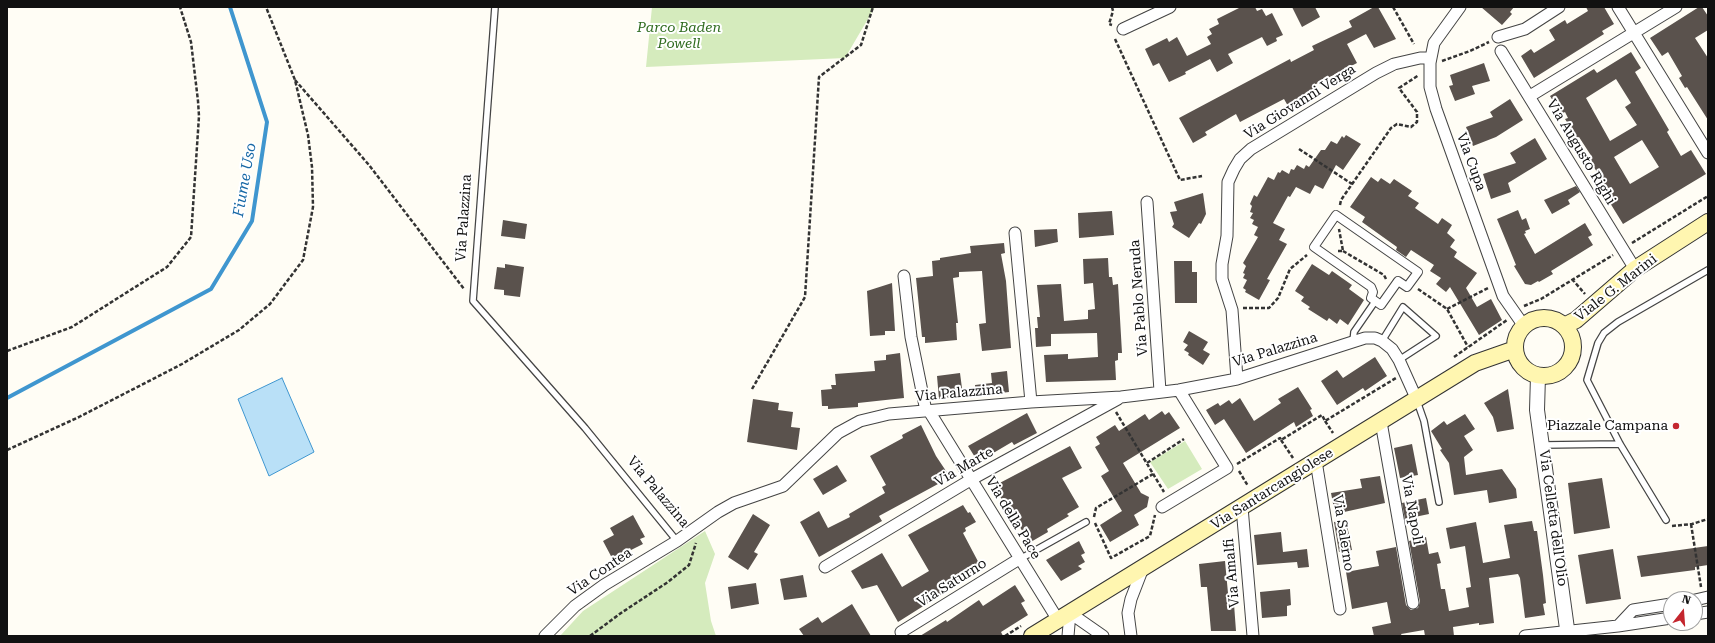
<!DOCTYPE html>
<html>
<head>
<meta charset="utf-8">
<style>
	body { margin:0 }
	#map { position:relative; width:1715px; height:643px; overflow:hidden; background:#fffdf5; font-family:"Roboto Serif",serif }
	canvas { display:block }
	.frame { position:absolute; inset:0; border:8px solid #111; pointer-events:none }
	.north { position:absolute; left:1663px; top:591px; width:40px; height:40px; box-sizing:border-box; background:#fff; border:1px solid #a0a0a0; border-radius:50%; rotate:17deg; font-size:11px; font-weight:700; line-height:16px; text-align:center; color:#111 }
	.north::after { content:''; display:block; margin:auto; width:14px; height:18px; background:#c4262e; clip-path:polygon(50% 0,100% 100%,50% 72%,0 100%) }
</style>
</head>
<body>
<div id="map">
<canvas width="1715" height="643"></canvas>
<div class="frame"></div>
<div class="north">N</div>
</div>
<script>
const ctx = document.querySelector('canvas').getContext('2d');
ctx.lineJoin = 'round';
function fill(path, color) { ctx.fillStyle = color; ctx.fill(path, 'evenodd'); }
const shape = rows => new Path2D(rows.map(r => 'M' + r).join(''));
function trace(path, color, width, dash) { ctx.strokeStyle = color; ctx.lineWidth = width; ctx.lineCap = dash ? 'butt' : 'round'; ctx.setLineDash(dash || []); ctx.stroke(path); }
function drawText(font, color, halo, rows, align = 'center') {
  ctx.font = font + ' "Roboto Serif",serif'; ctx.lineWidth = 4; ctx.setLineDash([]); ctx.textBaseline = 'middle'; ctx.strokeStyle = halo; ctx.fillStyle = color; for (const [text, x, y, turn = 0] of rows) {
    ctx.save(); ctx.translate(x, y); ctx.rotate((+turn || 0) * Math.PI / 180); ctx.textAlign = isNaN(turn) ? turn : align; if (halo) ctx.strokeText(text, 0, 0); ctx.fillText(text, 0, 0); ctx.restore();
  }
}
fill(shape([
	[652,7,875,7,845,58,646,67],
	[1185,441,1202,469,1168,489,1150,462],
	[705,531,715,554,705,583,711,621,716,636,560,636,583,611]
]), '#d5ebbd');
const water = shape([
	[282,378,314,452,269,476,238,399,282,378]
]);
fill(water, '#b9e0f7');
trace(water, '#3f96cf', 1);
trace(shape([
	[7,398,211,289,252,221,267,122,230,7]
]), '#3f96cf', 4);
fill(shape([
	[1241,7,1255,7,1257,11,1262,9,1266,16,1272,13,1283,35,1276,38,1277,41,1267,46,1262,37,1228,54,1233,63,1217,72,1210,59,1185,72,1186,74,1169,82,1159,63,1153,66,1145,49,1167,38,1169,42,1177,37,1187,56,1211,44,1207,37,1212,34,1209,29,1219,24,1217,19],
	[1292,7,1315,7,1320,17,1302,27],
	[1374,7,1378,7,1396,39,1374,48,1366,34,1347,44,1357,63,1314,85,1316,90,1288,106,1284,99,1240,122,1236,114,1205,132,1207,135,1193,143,1179,118,1290,59,1291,62,1314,50,1312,46,1352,27,1349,21],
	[1481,7,1514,7,1510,12,1512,14,1502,25],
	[1586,7,1604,7,1614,24,1602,31,1604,34,1534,78,1521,56,1531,49,1534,53,1555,40,1549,30,1565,20,1567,24,1588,11],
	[1699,7,1702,7,1708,16,1708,30,1695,38,1708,58,1708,120,1687,87,1685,88,1679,78,1682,76,1668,52,1662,56,1650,38],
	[1631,52,1641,68,1635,72,1669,130,1667,132,1681,156,1691,150,1706,174,1623,224,1607,198,1611,195,1589,159,1592,157,1579,137,1577,138,1565,119,1568,118,1565,112,1561,114,1550,96,1594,69,1597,73],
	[1616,79,1631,103,1625,107,1637,125,1610,141,1586,98],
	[1642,140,1659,167,1630,184,1614,157],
	[1484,63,1490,81,1472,86,1475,94,1455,101,1449,86,1453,85,1450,75],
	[1510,99,1523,120,1496,137,1473,146,1466,127,1493,117,1490,112],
	[1346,135,1361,144,1343,170,1336,165,1323,189,1315,185,1310,194,1296,187,1290,197,1288,196,1273,223,1285,229,1279,240,1287,244,1267,279,1270,280,1259,300,1245,292,1246,290,1243,288,1247,280,1243,278,1245,274,1243,273,1246,266,1243,263,1258,237,1254,235,1258,227,1252,224,1254,220,1250,218,1253,213,1250,212,1252,206,1250,204,1254,195,1257,197,1268,177,1274,180,1278,172,1280,173,1282,170,1289,174,1291,169,1294,170,1297,165,1304,169,1306,165,1309,167,1321,150,1325,150,1331,141,1337,144,1342,136,1344,138],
	[1535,138,1547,159,1508,183,1511,192,1491,199,1483,174,1516,163,1510,153],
	[1371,177,1378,182,1381,178,1390,184,1394,179,1412,191,1408,196,1419,203,1415,208,1438,224,1442,218,1452,225,1447,233,1455,240,1450,247,1457,252,1454,257,1477,273,1466,288,1477,307,1491,299,1502,320,1479,335,1450,287,1446,292,1436,284,1441,278,1430,271,1434,265,1411,250,1406,257,1396,250,1397,247,1362,222,1365,217,1350,207],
	[1576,186,1580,192,1568,200,1570,204,1552,214,1544,200],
	[1203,193,1206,214,1201,224,1199,223,1189,238,1172,227,1174,224,1170,212,1177,211,1174,202],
	[1518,210,1522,220,1526,218,1530,229,1525,231,1526,233,1524,234,1535,254,1585,223,1592,235,1588,237,1593,245,1551,271,1553,274,1539,282,1538,281,1531,285,1525,284,1514,266,1516,265,1497,219],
	[1112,211,1114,235,1079,238,1078,213],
	[503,220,527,224,525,239,501,236],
	[1057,229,1058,242,1035,247,1034,230],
	[1004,243,1005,253,1001,254,1006,281,1011,348,982,351,979,324,986,323,982,271,959,272,959,277,953,278,958,323,956,323,957,340,925,343,925,337,922,337,916,278,933,276,932,261,940,260,940,258,971,253,970,246],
	[1108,258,1109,277,1112,277,1113,285,1118,284,1122,353,1118,353,1118,360,1115,361,1116,380,1046,382,1044,355,1068,354,1068,359,1098,357,1097,333,1051,334,1051,346,1036,347,1035,328,1038,328,1037,317,1040,317,1037,285,1061,284,1064,321,1088,319,1088,310,1095,309,1093,283,1084,284,1083,259],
	[1174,261,1192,261,1192,272,1197,272,1197,303,1175,303],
	[505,264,524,267,520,297,504,295,504,290,494,289,497,267,505,268],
	[1312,264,1329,275,1332,271,1352,285,1349,289,1364,300,1348,325,1340,319,1337,324,1329,318,1327,321,1308,309,1310,307,1301,301,1304,297,1295,291],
	[892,283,895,331,885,331,885,335,870,336,867,291],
	[1189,331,1208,342,1203,350,1210,354,1203,365,1188,355,1189,353,1184,350,1188,345,1183,342],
	[900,353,904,398,858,403,858,407,828,409,828,406,822,406,821,390,832,389,831,385,836,385,835,374,875,371,874,361,886,360,886,355],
	[1375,357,1387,376,1365,391,1363,388,1337,405,1321,381,1337,370,1343,378],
	[1007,371,1009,392,976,396,975,385,992,383,991,373],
	[960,373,963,396,939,399,937,376],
	[1298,387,1312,409,1310,410,1313,416,1296,427,1294,422,1246,453,1224,419,1215,425,1206,410,1218,403,1220,406,1229,400,1232,404,1240,398,1254,421,1281,403,1278,399],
	[1508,389,1514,429,1497,432,1493,417,1484,403],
	[753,399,779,403,778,410,793,412,791,427,800,428,797,450,747,442],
	[1162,411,1165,415,1169,412,1180,428,1123,463,1141,493,1149,497,1147,507,1134,515,1139,525,1110,542,1100,525,1122,511,1101,476,1109,471,1095,447,1100,444,1096,437,1115,425,1119,431,1145,414,1149,420],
	[1027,413,1037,433,1014,445,1012,442,978,462,968,446],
	[1465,414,1475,429,1464,436,1473,450,1464,457,1466,475,1502,469,1516,489,1517,498,1489,503,1487,490,1454,495,1449,463,1440,450,1442,449,1431,431,1444,421,1447,425],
	[921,425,936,456,948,474,937,481,938,484,879,516,882,521,819,557,800,522,819,511,828,528,850,517,849,514,885,493,882,487,886,485,870,456,903,438,902,435],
	[1412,444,1418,475,1400,478,1394,448],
	[1070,446,1082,468,1062,478,1079,507,1067,514,1069,516,1047,529,1048,532,1029,543,1007,504,1005,505,994,486],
	[837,465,847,481,823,495,813,479],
	[1380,476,1385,503,1335,514,1331,493,1362,488,1360,479],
	[1602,478,1610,528,1574,534,1568,483],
	[1426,498,1429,514,1405,519,1402,503],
	[963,505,968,513,970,512,976,522,965,528,966,531,963,533,982,569,898,622,877,585,862,589,851,571,882,553,902,587,929,571,908,535],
	[753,514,770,525,754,552,758,554,748,570,728,557],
	[633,515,645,537,640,539,643,544,631,550,630,548,612,558,603,541,614,535,610,528],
	[1346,520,1352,550,1339,552,1334,522],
	[1532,521,1534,531,1537,531,1543,575,1546,603,1543,604,1545,615,1525,618,1520,578,1518,574,1489,578,1494,623,1479,625,1479,623,1453,627,1454,636,1425,636,1424,630,1401,634,1402,636,1374,636,1372,627,1391,623,1387,602,1352,609,1346,572,1379,566,1376,551,1396,547,1406,605,1411,610,1418,608,1420,602,1409,541,1426,537,1429,554,1438,552,1441,563,1437,564,1441,589,1445,589,1449,611,1469,607,1466,588,1471,587,1465,546,1450,549,1446,528,1476,522,1483,563,1510,558,1504,525],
	[1281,532,1283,552,1307,549,1309,567,1298,568,1297,562,1257,565,1254,535],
	[1079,541,1085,553,1081,555,1085,562,1078,566,1082,569,1061,581,1046,560],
	[1708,546,1708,565,1695,567,1695,570,1641,577,1637,556],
	[1613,549,1621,599,1586,604,1578,555],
	[1225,561,1229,604,1234,604,1236,631,1211,631,1207,587,1201,587,1199,564],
	[803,575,807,597,784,600,780,579],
	[756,583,759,604,731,609,728,587],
	[1015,585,1025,601,1021,603,1028,615,1001,632,1003,636,920,636,946,620,947,622,979,600,983,606],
	[1290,589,1291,605,1287,606,1287,616,1262,618,1260,592],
	[852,604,871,636,804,636,799,629,818,617,822,623]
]), '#5a524d');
const service = shape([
	[495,7,473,301,585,428,677,541],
	[1382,341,1403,307,1436,336,1399,360],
	[1353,342,1354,332,1374,303],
	[1417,401,1424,421,1439,502],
	[1543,445,1620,444],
	[1666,520,1620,444,1587,380,1598,343,1604,333,1618,322,1708,270],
	[1020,559,1086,522]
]);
const pedestrian = shape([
	[1336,215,1418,272,1407,287,1398,281,1381,305,1371,298,1373,292,1371,287,1314,247,1336,215]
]);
const minor = shape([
	[1460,7,1434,43,1430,63,1430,87,1436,109,1503,296,1524,326],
	[1618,7,1708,153],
	[1123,29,1170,7],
	[1498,37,1525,29,1559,7],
	[1501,51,1635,269],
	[1530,96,1676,7],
	[1147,202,1160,391],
	[1015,233,1031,402],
	[904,276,911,337,926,411],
	[1237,379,1232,310,1222,279,1222,264,1227,236,1228,182,1234,169,1240,159,1251,149,1376,73,1394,64,1420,58,1431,58],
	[929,411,1058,620],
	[1381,422,1413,603],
	[1316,461,1340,609],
	[1162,507,1227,468,1179,390],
	[1242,507,1253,636],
	[825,567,972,479,1118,399],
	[1695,600,1708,597],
	[1695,614,1708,612],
	[1618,626,1633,610,1671,604],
	[901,632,1019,559],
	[545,636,575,606,604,585,677,541,718,512,734,503,783,486,838,433,860,421,889,414,1031,402,1121,397,1179,390,1237,379,1365,338,1375,338,1382,341,1392,349,1399,360,1417,400],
	[1068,636,1070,613,1103,636],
	[1131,636,1128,613,1131,599,1143,568],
	[1525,636,1618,626,1671,618]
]);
const tertiary = shape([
	[1538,376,1537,410,1568,636]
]);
const secondary = shape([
	'1515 347a29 29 0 1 1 58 0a29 29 0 1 1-58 0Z',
	[1564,326,1576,320,1635,269,1708,222],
	[1032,636,1475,363,1515,349]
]);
trace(service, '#444', 8);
trace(pedestrian, '#444', 10);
trace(minor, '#444', 13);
trace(tertiary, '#444', 16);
trace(secondary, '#333', 18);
trace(shape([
	[1112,7,1113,11,1109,24,1112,25],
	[1393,7,1414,44],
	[1115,39,1180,180,1202,176],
	[1442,61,1470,51,1489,42],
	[295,80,369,165,464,289],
	[1299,149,1352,184],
	[1340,205,1341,200,1391,128,1397,124,1411,127,1417,122,1417,112,1399,88,1419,75],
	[1632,243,1708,196],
	[1338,251,1343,251,1339,229],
	[1343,251,1384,275,1386,279],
	[1572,279,1585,294],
	[1418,289,1447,309,1468,347],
	[1524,306,1541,299,1613,255],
	[1243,308,1269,308,1278,298,1290,269,1307,255],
	[1447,309,1488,288],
	[7,351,72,327,167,267,191,237,199,116,198,101,191,42,180,7],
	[1454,357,1507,320],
	[752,389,805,297,819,77,861,45,873,7],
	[1116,412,1164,492],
	[1325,421,1333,433],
	[1281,440,1293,458],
	[7,450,79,417,182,364,239,330,270,304,303,260,313,207,312,167,308,135,295,80,266,7],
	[1147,463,1184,439],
	[1237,464,1280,438,1281,440,1322,415,1325,421,1396,378],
	[1239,471,1248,486],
	[1094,517,1096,508,1153,474],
	[1095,523,1111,558,1150,536,1155,515],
	[1691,524,1701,587],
	[1672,526,1692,524,1708,519],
	[590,636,621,613,668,582,689,565,696,543],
	[1005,636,1021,626]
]), '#333', 2.5, [4, 2]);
trace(service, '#fff', 5.5);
trace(pedestrian, '#fff', 8);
trace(minor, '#fff', 11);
trace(tertiary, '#fff', 14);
trace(secondary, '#fff6b0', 16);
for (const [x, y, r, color] of [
	[1676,426,4,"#c4262e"]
]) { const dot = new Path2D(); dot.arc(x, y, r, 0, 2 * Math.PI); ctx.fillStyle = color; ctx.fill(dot); trace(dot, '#fff', 1.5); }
drawText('italic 14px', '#2f6b1f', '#fff', [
	["Parco Baden",679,28],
	["Powell",679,44]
]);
drawText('14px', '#111', '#fff', [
	["Via Giovanni Verga",1300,102,-32],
	["Via Augusto Righi",1581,152,59],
	["Via Cupa",1471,162,70],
	["Via Palazzina",464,218,-86],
	["Viale G. Marini",1616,288,-38],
	["Via Pablo Neruda",1139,298,-94],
	["Via Palazzina",1275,350,-17],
	["Via Palazzina",959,393,-5],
	["Via Marte",964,467,-30],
	["Via Santarcangiolese",1272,489,-32],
	["Via Palazzina",658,492,50],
	["Via Napoli",1412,510,80],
	["Via della Pace",1013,518,59],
	["Via Celletta dell'Olio",1553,518,82],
	["Via Salerno",1343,533,81],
	["Via Contea",600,572,-34],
	["Via Amalfi",1232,573,-95],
	["Via Saturno",952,583,-32]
]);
drawText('14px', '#111', '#fff', [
	["Piazzale Campana",1668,426]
], 'right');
drawText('italic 15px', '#1768a6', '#fff', [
	["Fiume Uso",245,180,-80]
]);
</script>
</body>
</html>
